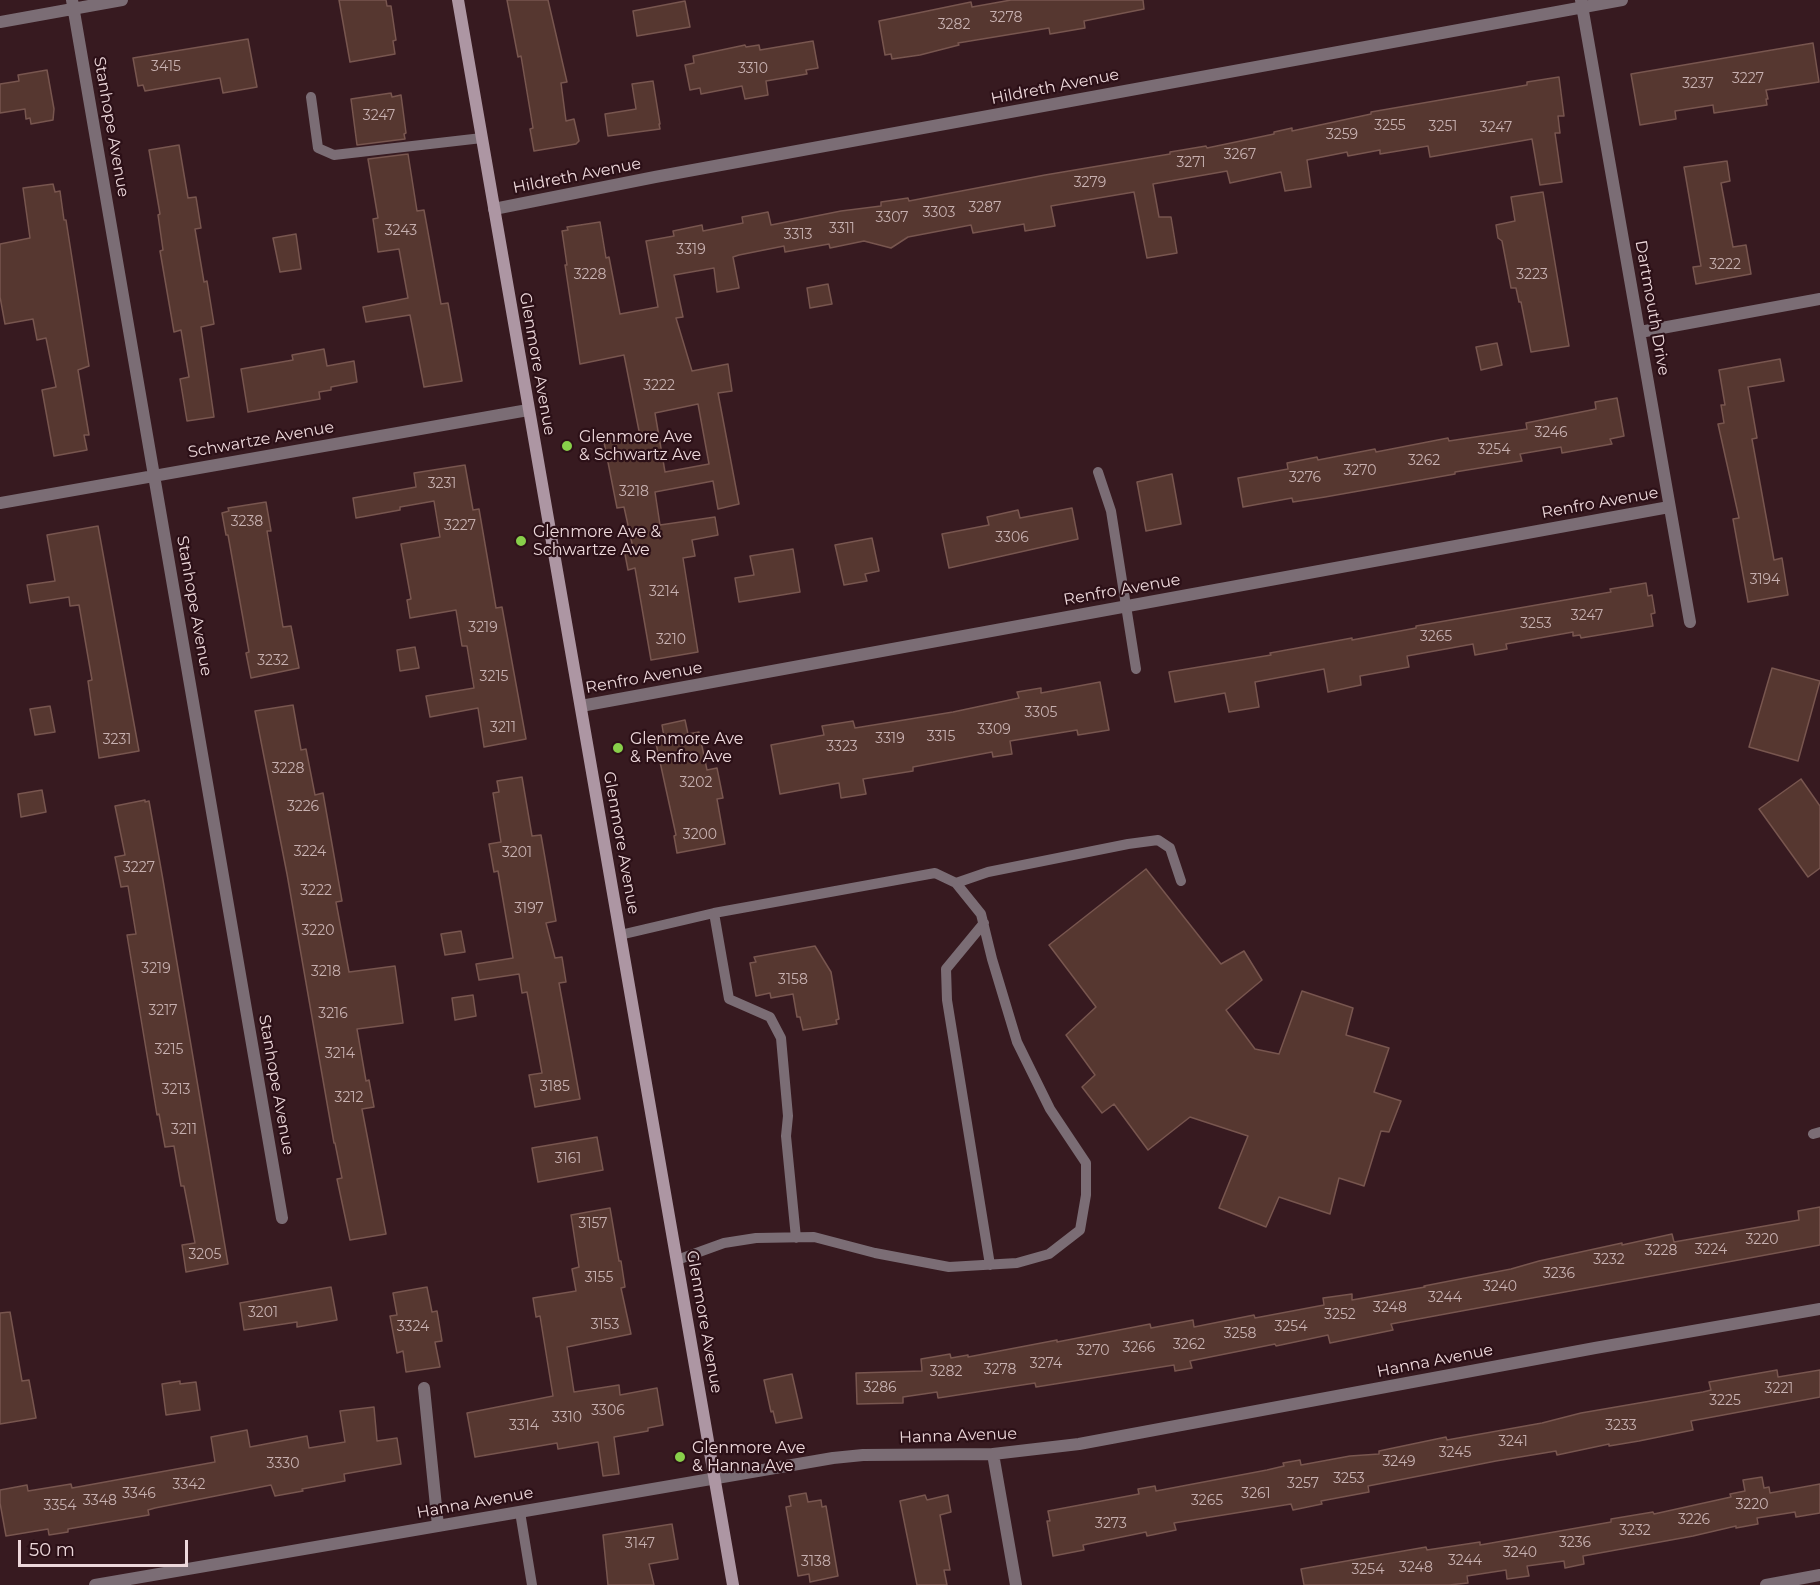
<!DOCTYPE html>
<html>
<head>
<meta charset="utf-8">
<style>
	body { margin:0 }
	#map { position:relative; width:1820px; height:1585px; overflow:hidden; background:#371a20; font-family:Montserrat,sans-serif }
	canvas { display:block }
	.scale { position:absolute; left:18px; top:1540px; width:170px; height:27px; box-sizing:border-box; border:3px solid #edd8db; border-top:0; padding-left:8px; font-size:18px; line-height:21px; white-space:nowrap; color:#edd8db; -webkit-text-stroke:4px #2c1017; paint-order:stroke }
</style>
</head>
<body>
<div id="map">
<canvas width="1820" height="1585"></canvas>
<div class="scale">50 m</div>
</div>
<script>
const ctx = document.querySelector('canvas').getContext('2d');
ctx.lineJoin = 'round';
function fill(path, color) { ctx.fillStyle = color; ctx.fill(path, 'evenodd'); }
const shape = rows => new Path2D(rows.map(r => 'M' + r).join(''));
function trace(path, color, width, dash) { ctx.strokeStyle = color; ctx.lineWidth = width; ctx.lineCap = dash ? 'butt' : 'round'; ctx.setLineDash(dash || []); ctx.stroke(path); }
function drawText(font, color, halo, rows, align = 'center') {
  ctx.font = font + ' Montserrat,sans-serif'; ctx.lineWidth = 4.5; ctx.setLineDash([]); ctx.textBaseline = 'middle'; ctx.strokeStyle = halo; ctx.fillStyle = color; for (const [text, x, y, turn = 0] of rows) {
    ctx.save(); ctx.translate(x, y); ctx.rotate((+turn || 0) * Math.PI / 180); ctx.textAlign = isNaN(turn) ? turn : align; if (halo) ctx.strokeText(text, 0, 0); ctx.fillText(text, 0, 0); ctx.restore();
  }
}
const building = shape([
	[339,0,386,0,387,6,391,6,396,40,393,41,395,54,350,62,339,0],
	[507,0,548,0,567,82,561,83,566,121,574,119,579,141,576,144,534,151,530,129,533,128,521,56,518,57,507,0],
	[1011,0,1143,0,1144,9,1084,21,1085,28,1050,34,1049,28,958,43,959,45,920,55,892,59,891,54,885,55,879,21,971,2,972,7,1011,0],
	[685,1,690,27,637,36,633,11,685,1],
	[248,39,257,87,223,93,220,78,145,91,143,85,138,86,133,58,248,39],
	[813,41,818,68,806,70,807,74,766,81,768,95,745,99,742,86,701,94,700,88,690,90,685,65,694,63,693,56,745,45,746,47,759,45,760,50,813,41],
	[1813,43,1819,82,1766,90,1768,99,1766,99,1767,105,1714,113,1713,105,1675,111,1676,119,1640,125,1631,74,1813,43],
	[47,70,54,109,53,120,31,124,30,118,26,119,25,109,0,113,0,84,19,81,18,75,47,70],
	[1559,77,1564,116,1558,116,1560,133,1555,133,1562,182,1540,185,1532,139,1430,157,1428,146,1380,154,1380,150,1348,156,1347,152,1307,160,1311,187,1285,191,1281,172,1230,183,1227,171,1153,184,1159,217,1171,217,1177,253,1147,258,1134,192,1051,206,1055,226,1025,231,1024,224,973,233,971,225,908,237,891,248,864,241,830,248,829,244,785,252,784,246,739,255,733,257,739,288,717,292,714,268,674,275,683,317,676,318,692,371,728,364,732,391,718,393,739,504,718,509,713,481,655,492,660,525,715,517,718,535,692,540,695,556,683,558,698,652,651,660,635,568,628,570,624,549,633,548,624,507,617,508,604,442,640,436,624,355,580,364,565,265,567,265,562,231,568,230,567,227,600,222,606,258,609,257,620,314,658,307,646,241,674,236,673,231,702,225,703,231,743,223,742,217,768,212,771,225,841,211,881,206,881,202,908,198,909,201,1045,175,1170,154,1170,152,1206,146,1207,148,1274,134,1274,132,1292,128,1292,131,1371,114,1371,112,1527,85,1527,82,1559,77],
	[698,404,709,464,665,472,655,413,698,404],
	[653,81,660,124,659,124,660,129,608,136,605,114,636,109,632,84,653,81],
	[391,93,392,97,401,95,406,133,404,134,405,139,357,145,351,99,391,93],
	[179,145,188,198,196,197,201,228,195,229,204,282,207,281,214,324,201,327,214,417,187,421,180,379,189,377,181,330,174,332,160,251,163,250,158,215,160,214,149,150,179,145],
	[408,154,417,211,424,210,441,304,448,303,462,381,424,387,410,315,366,322,363,307,408,298,399,249,378,252,373,219,378,218,368,159,408,154],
	[1727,161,1730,181,1721,183,1733,247,1746,245,1751,274,1696,284,1693,267,1701,266,1684,167,1727,161],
	[53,184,55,192,60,191,64,220,66,220,89,366,78,370,89,435,84,435,87,450,54,456,42,390,56,387,46,338,37,340,33,319,5,324,0,297,0,244,30,238,23,188,53,184],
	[1543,192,1569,346,1531,352,1521,302,1519,302,1516,288,1511,288,1502,241,1498,238,1496,225,1515,221,1511,197,1543,192],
	[296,234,301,269,280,272,273,238,296,234],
	[828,284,832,304,810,308,807,288,828,284],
	[1497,343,1502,365,1481,370,1476,347,1497,343],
	[324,349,327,366,354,361,357,382,331,387,331,390,319,392,320,399,248,412,241,369,293,360,292,355,324,349],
	[1780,359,1784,381,1748,387,1757,438,1752,439,1774,560,1782,558,1788,595,1748,602,1733,519,1739,518,1718,424,1724,423,1721,405,1725,405,1719,370,1780,359],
	[1617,398,1624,436,1610,439,1612,444,1562,453,1561,447,1520,454,1522,461,1455,472,1455,474,1325,497,1293,502,1292,498,1243,507,1238,478,1288,469,1287,463,1317,457,1318,460,1375,449,1376,452,1448,438,1449,441,1527,429,1526,423,1596,409,1595,402,1617,398],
	[465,465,473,510,479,509,496,608,502,607,526,739,484,747,478,708,430,717,426,696,474,688,467,646,462,646,456,610,410,618,407,600,411,599,401,544,440,537,434,501,400,507,400,510,356,518,353,498,416,487,414,473,465,465],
	[1172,474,1181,524,1146,531,1137,482,1172,474],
	[266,502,271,531,267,531,283,627,291,626,299,668,251,678,246,653,249,652,228,535,226,535,222,513,229,511,228,508,266,502],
	[1072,508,1078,539,949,568,942,534,989,525,987,517,1018,510,1020,518,1072,508],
	[98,526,139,751,99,758,88,681,92,680,79,605,70,606,69,597,30,603,27,585,55,581,47,535,98,526],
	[872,538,879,571,865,574,867,581,844,585,835,545,872,538],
	[793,549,800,592,739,602,735,578,754,575,750,556,793,549],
	[1646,583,1648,596,1652,595,1655,613,1651,614,1653,626,1581,638,1580,635,1573,636,1573,632,1506,644,1507,649,1475,655,1473,644,1407,656,1409,667,1360,676,1361,685,1328,692,1324,669,1255,682,1259,707,1229,712,1225,693,1175,702,1169,672,1271,655,1270,653,1352,638,1352,640,1416,628,1416,626,1611,592,1610,589,1646,583],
	[415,647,419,668,400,671,397,650,415,647],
	[1772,668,1820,681,1798,761,1749,747,1772,668],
	[1100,682,1109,730,1078,735,1077,730,1010,741,1012,754,993,757,992,752,913,767,913,771,863,779,866,794,841,798,839,783,780,794,771,745,824,735,822,726,853,721,855,728,953,712,1019,698,1017,692,1041,688,1041,693,1100,682],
	[293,705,301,750,306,749,315,795,323,793,342,901,336,902,349,972,395,966,403,1023,357,1029,366,1081,369,1080,374,1107,362,1109,386,1234,350,1240,337,1179,342,1178,335,1143,334,1143,287,874,255,711,293,705],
	[50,706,55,732,35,735,30,709,50,706],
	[685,720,688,734,699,732,707,770,717,768,723,798,717,799,725,844,677,853,674,836,676,835,655,739,664,737,662,725,685,720],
	[522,777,532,836,541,835,556,921,546,923,555,958,562,957,566,982,559,983,580,1099,535,1107,529,1075,542,1073,527,992,522,993,519,974,479,980,476,964,513,958,498,871,494,872,489,844,501,842,493,793,499,792,497,781,522,777],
	[1801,779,1820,806,1820,868,1808,877,1759,809,1801,779],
	[42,790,46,812,21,817,18,794,42,790],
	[145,800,145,802,149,801,163,880,228,1264,186,1272,182,1245,195,1243,184,1186,181,1186,174,1146,165,1147,159,1114,157,1115,127,935,136,934,128,886,121,887,115,857,125,855,115,806,145,800],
	[1146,869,1221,964,1244,951,1262,980,1226,1010,1255,1049,1279,1054,1302,991,1353,1008,1346,1035,1389,1048,1374,1092,1401,1101,1389,1132,1381,1131,1364,1186,1339,1178,1330,1214,1279,1197,1266,1227,1219,1208,1248,1136,1190,1117,1148,1150,1114,1104,1102,1113,1082,1087,1095,1075,1066,1035,1096,1007,1049,945,1146,869],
	[461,931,465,952,445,955,441,934,461,931],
	[815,946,831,972,839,1019,836,1020,837,1024,803,1030,800,1017,797,1017,793,994,771,998,770,993,756,996,750,963,756,962,754,957,815,946],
	[473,995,476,1016,455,1020,452,998,473,995],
	[597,1137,603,1170,538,1182,532,1148,597,1137],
	[1820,1207,1820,1245,1391,1324,1393,1330,1330,1343,1328,1335,1276,1346,1275,1344,1190,1361,1192,1368,1175,1371,1174,1365,1036,1387,1035,1383,938,1398,937,1392,903,1397,903,1403,857,1404,856,1373,922,1371,921,1359,950,1354,951,1358,968,1355,968,1357,1057,1340,1057,1342,1150,1324,1151,1328,1193,1320,1194,1327,1254,1315,1255,1318,1324,1305,1323,1298,1352,1294,1352,1300,1425,1287,1424,1286,1511,1269,1539,1261,1622,1243,1622,1245,1672,1234,1674,1242,1799,1220,1798,1211,1820,1207],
	[610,1208,619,1261,621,1261,625,1287,621,1288,631,1334,567,1347,574,1392,619,1385,620,1395,657,1388,663,1425,648,1428,648,1431,614,1437,619,1474,603,1476,598,1442,558,1449,557,1443,475,1457,467,1413,553,1396,540,1316,536,1317,533,1298,576,1291,572,1269,579,1267,571,1215,610,1208],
	[331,1287,337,1320,297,1327,297,1322,244,1330,240,1303,331,1287],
	[427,1287,432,1312,437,1311,442,1341,435,1342,440,1367,406,1372,403,1351,397,1353,390,1316,397,1315,393,1293,427,1287],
	[10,1312,22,1381,29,1380,36,1418,0,1424,0,1313,10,1312],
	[1777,1370,1778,1377,1820,1370,1820,1397,1691,1421,1693,1430,1639,1441,1609,1446,1609,1444,1557,1455,1556,1451,1496,1461,1368,1486,1369,1492,1321,1501,1322,1504,1293,1510,1291,1504,1174,1523,1176,1530,1147,1536,1146,1532,1083,1545,1084,1550,1053,1556,1047,1521,1050,1521,1048,1511,1139,1494,1138,1489,1155,1486,1156,1491,1267,1470,1284,1466,1283,1463,1300,1460,1301,1465,1350,1456,1379,1454,1379,1451,1446,1437,1447,1440,1542,1423,1581,1413,1703,1392,1711,1390,1709,1382,1777,1370],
	[792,1374,802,1418,776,1423,773,1411,771,1412,764,1380,792,1374],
	[180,1381,180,1384,196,1382,200,1410,166,1415,162,1384,180,1381],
	[374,1407,377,1441,397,1438,401,1464,344,1474,345,1481,302,1489,303,1491,275,1496,271,1485,155,1508,148,1510,149,1515,68,1529,68,1532,49,1535,48,1529,6,1536,0,1503,0,1490,27,1485,28,1491,71,1484,72,1488,215,1462,211,1437,247,1430,250,1447,307,1436,309,1448,345,1442,340,1411,374,1407],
	[1762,1477,1764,1488,1769,1487,1770,1493,1820,1484,1820,1513,1796,1517,1795,1512,1757,1518,1758,1524,1736,1528,1736,1526,1693,1536,1583,1556,1584,1564,1565,1568,1564,1561,1527,1566,1529,1576,1507,1579,1506,1570,1467,1576,1468,1583,1449,1585,1304,1585,1301,1569,1426,1547,1427,1550,1480,1542,1480,1545,1611,1522,1611,1519,1653,1512,1654,1514,1731,1497,1730,1494,1745,1491,1743,1480,1762,1477],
	[806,1493,808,1502,821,1500,822,1507,826,1506,838,1576,810,1582,809,1574,798,1576,786,1507,791,1506,789,1496,806,1493],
	[925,1495,927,1500,948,1495,951,1512,940,1515,950,1570,944,1570,947,1585,917,1585,900,1501,925,1495],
	[672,1524,678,1559,649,1564,654,1585,608,1585,603,1535,672,1524]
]);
fill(building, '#563730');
trace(building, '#78564f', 1.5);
trace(shape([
	[311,97,318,148,334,155,482,138],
	[1098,472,1111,511,1136,669],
	[956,883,988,872,1128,844,1158,840,1170,848,1181,881],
	[714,913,729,999,770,1017,781,1038,788,1116,786,1136,796,1238],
	[984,923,946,969,947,1000,990,1265],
	[620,935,714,913,935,873,956,883,981,914,992,959,1017,1042,1050,1109,1086,1163,1086,1195,1080,1230,1049,1254,1017,1263,949,1267,875,1253,814,1237,756,1238,724,1243,677,1260],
	[1813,1134,1820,1132],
	[520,1512,532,1585]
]), '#7b6d75', 10);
trace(shape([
	[72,0,282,1218],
	[1581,0,1690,622],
	[0,22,122,0],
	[494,209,655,177,1622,0],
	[1640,332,1820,299],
	[0,503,528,410],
	[581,706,1669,507],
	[424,1388,438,1526],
	[993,1454,1016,1585],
	[95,1585,833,1458,863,1455,993,1454,1079,1444,1595,1348,1820,1309],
	[1766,1585,1820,1575]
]), '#7b6d75', 12);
trace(shape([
	[458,0,733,1585]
]), '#ad96a3', 12);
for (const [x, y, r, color] of [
	[567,446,6,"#88cf4a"],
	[521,541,6,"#88cf4a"],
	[618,748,6,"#88cf4a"],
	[680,1457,6,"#88cf4a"]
]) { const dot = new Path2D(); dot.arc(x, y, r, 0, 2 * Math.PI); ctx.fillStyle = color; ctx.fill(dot); trace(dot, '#2c1017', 2); }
drawText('14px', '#c7b0b0', null, [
	["3278",1006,18],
	["3282",954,25],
	["3415",166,67],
	["3310",753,69],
	["3227",1748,79],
	["3237",1698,84],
	["3247",379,116],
	["3255",1390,126],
	["3251",1443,127],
	["3247",1496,128],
	["3259",1342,135],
	["3267",1240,155],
	["3271",1191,163],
	["3279",1090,183],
	["3287",985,208],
	["3303",939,213],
	["3307",892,218],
	["3311",842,229],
	["3243",401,231],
	["3313",798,235],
	["3319",691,250],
	["3222",1725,265],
	["3228",590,275],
	["3223",1532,275],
	["3222",659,386],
	["3246",1551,433],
	["3254",1494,450],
	["3262",1424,461],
	["3270",1360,471],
	["3276",1305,478],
	["3231",442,484],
	["3218",634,492],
	["3238",247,522],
	["3227",460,526],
	["3306",1012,538],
	["3194",1765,580],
	["3214",664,592],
	["3247",1587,616],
	["3253",1536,624],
	["3219",483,628],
	["3265",1436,637],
	["3210",671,640],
	["3232",273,661],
	["3215",494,677],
	["3305",1041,713],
	["3211",503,728],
	["3309",994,730],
	["3315",941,737],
	["3319",890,739],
	["3231",117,740],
	["3323",842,747],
	["3228",288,769],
	["3202",696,783],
	["3226",303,807],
	["3200",700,835],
	["3224",310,852],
	["3201",517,853],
	["3227",139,868],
	["3222",316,891],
	["3197",529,909],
	["3220",318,931],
	["3219",156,969],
	["3218",326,972],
	["3158",793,980],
	["3217",163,1011],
	["3216",333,1014],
	["3215",169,1050],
	["3214",340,1054],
	["3185",555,1087],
	["3213",176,1090],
	["3212",349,1098],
	["3211",184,1130],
	["3161",568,1159],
	["3157",593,1224],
	["3220",1762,1240],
	["3224",1711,1250],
	["3228",1661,1251],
	["3205",205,1255],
	["3232",1609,1260],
	["3236",1559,1274],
	["3155",599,1278],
	["3240",1500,1287],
	["3244",1445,1298],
	["3248",1390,1308],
	["3201",263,1313],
	["3252",1340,1315],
	["3153",605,1325],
	["3324",413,1327],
	["3254",1291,1327],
	["3258",1240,1334],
	["3262",1189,1345],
	["3266",1139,1348],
	["3270",1093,1351],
	["3274",1046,1364],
	["3278",1000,1370],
	["3282",946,1372],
	["3286",880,1388],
	["3221",1779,1389],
	["3225",1725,1401],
	["3306",608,1411],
	["3310",567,1418],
	["3314",524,1426],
	["3233",1621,1426],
	["3241",1513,1442],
	["3245",1455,1453],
	["3249",1399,1462],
	["3330",283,1464],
	["3253",1349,1479],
	["3257",1303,1484],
	["3342",189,1485],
	["3346",139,1494],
	["3261",1256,1494],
	["3348",100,1501],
	["3265",1207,1501],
	["3220",1752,1505],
	["3354",60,1506],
	["3226",1694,1520],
	["3273",1111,1524],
	["3232",1635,1531],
	["3236",1575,1543],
	["3147",640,1544],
	["3240",1520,1553],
	["3244",1465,1561],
	["3138",816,1562],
	["3248",1416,1568],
	["3254",1368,1570]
]);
drawText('16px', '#edd8db', '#2c1017', [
	["Hildreth Avenue",1055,87,-11],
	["Stanhope Avenue",111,127,80],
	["Hildreth Avenue",577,176,-11],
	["Dartmouth Drive",1652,308,80],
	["Glenmore Avenue",537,364,80],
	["Schwartze Avenue",261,440,-10],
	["Renfro Avenue",1600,503,-10],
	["Renfro Avenue",1122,590,-10],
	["Stanhope Avenue",194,606,80],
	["Renfro Avenue",644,678,-10],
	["Glenmore Avenue",621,843,80],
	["Stanhope Avenue",276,1085,80],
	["Glenmore Avenue",704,1322,80],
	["Hanna Avenue",1435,1361,-11],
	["Hanna Avenue",958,1436,-2],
	["Hanna Avenue",475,1503,-10]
]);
drawText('16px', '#edd8db', '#2c1017', [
	["Glenmore Ave",579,437],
	["& Schwartz Ave",579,455],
	["Glenmore Ave &",533,532],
	["Schwartze Ave",533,550],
	["Glenmore Ave",630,739],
	["& Renfro Ave",630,757],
	["Glenmore Ave",692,1448],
	["& Hanna Ave",692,1466]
], 'left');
</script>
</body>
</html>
